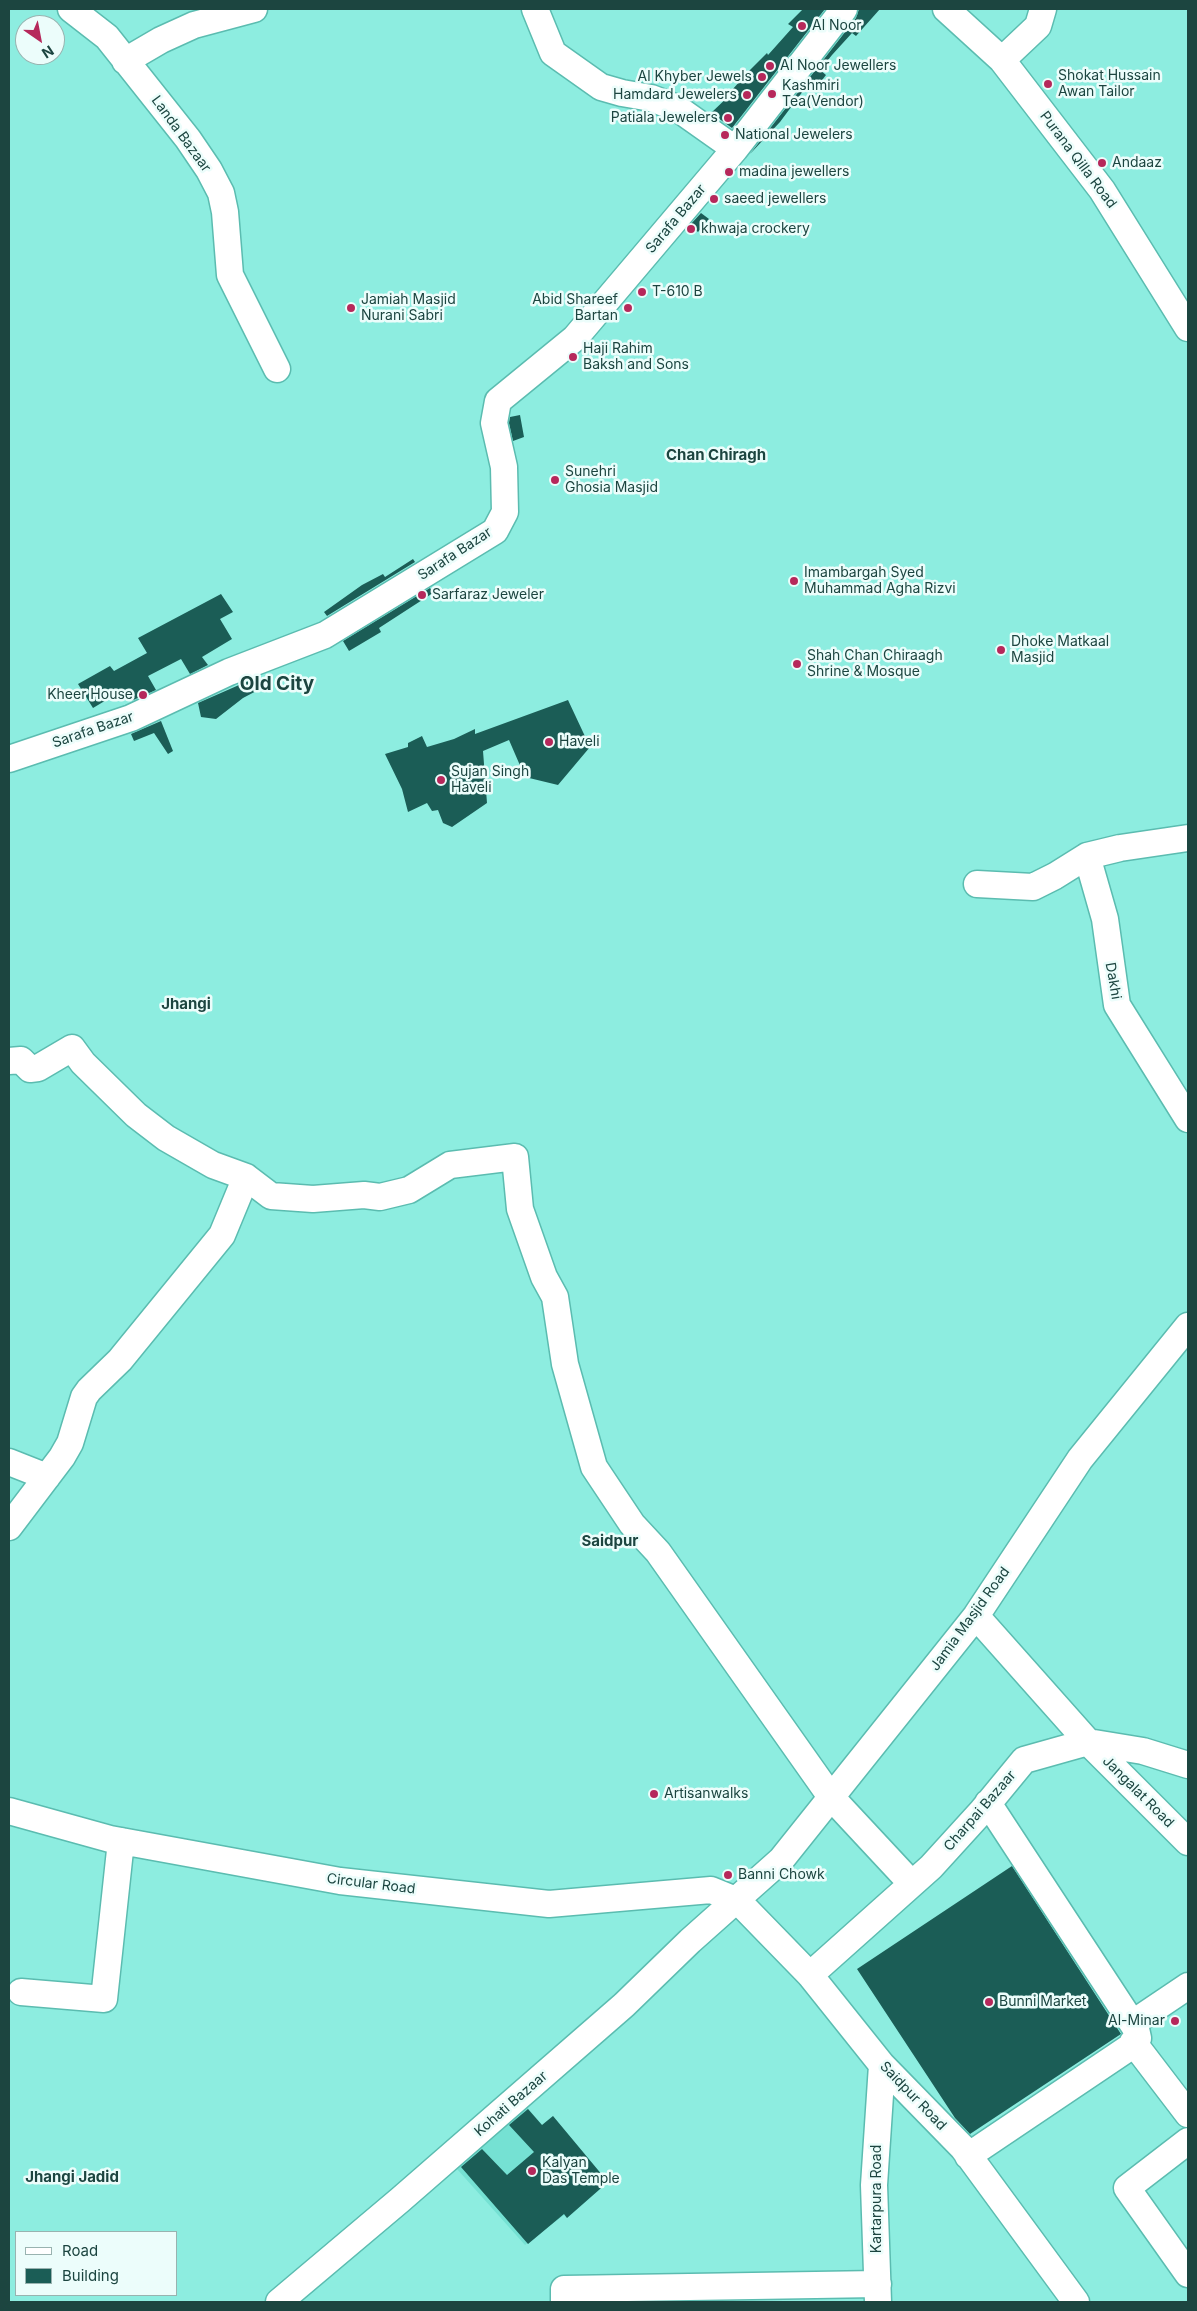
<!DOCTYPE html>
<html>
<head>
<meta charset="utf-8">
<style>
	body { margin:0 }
	#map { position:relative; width:1197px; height:2311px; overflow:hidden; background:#8dede0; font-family:Inter,sans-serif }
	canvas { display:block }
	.frame { position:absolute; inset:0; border:10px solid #1c4540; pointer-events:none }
	.legend { position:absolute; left:15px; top:2231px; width:162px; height:65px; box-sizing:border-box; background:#ecfdfb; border:1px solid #99b3b0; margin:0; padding:6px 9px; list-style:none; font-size:15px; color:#1c4540 }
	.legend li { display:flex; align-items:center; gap:10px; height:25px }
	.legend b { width:25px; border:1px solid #99b3b0 }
	.north { position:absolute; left:15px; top:15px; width:50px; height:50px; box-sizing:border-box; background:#ecfdfb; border:1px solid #99b3b0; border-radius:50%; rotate:147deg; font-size:14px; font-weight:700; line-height:20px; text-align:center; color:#1c4540 }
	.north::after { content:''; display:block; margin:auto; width:18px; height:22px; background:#b6285b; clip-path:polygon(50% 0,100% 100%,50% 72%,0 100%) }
</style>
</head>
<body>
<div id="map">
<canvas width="1197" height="2311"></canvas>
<div class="frame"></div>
<ul class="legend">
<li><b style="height:6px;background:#fff"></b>Road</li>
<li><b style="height:14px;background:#1b5d56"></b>Building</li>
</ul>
<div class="north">N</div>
</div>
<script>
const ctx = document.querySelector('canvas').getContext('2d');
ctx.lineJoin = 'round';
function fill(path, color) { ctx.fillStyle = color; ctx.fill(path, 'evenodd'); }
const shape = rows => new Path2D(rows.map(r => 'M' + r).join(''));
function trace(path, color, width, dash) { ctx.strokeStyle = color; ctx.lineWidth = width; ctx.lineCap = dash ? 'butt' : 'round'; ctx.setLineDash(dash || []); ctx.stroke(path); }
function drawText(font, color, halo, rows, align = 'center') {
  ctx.font = font + ' Inter,sans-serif'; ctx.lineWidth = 5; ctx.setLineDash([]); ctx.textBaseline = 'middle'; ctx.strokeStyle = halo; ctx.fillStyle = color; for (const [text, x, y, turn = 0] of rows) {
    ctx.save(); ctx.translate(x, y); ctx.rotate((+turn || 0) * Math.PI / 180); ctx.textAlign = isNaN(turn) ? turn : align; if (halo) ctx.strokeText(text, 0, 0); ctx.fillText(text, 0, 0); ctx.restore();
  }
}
fill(shape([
	[518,2097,542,2125,553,2116,608,2182,567,2218,564,2215,525,2245,448,2159]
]), '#75e1d3');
fill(shape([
	[803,9,825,9,732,128,711,113,733,92,732,90,749,71,767,53,768,55,793,27,788,24],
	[859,9,880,9,856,36,852,33,832,55,820,70,826,75,816,88,809,83,780,122,750,154,856,18],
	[701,213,709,219,698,232,690,225],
	[520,415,524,437,513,441,509,423,510,417],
	[413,559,415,562,327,616,324,612,362,585,383,574,385,577],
	[430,588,433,593,379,628,381,632,349,651,343,641],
	[221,594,233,612,220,619,232,639,202,657,208,665,190,674,181,659,148,676,156,690,131,701,123,690,93,708,78,684,110,666,114,671,147,653,138,638],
	[255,678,262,688,243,698,216,719,201,717,198,703],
	[568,700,590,747,558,785,525,777,509,740,483,751,487,803,452,827,443,823,438,810,432,811,427,803,408,812,402,789,385,754,408,747,408,743,422,736,427,747,454,739,475,729,475,734],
	[161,721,173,751,168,754,154,733,134,741,131,734],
	[1012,1866,1121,2034,970,2134,955,2118,857,1969],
	[528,2109,542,2125,553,2116,608,2182,567,2218,564,2214,528,2244,461,2167,482,2149,507,2175,534,2152,509,2125]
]), '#1b5d56');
const minor = shape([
	[71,9,107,37,188,139,209,170,221,193,225,212,230,275,277,369],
	[535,9,553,53,601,87,622,93,651,98,677,108,735,149],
	[946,9,1002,60,1102,190,1188,328],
	[1002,60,1038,26,1043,9],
	[125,61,161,40,194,25,254,9],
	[9,759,131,718,229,672,325,635,495,531,505,512,504,467,494,423,498,401,575,338,735,149,844,9],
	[1087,856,1105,919,1117,1005,1188,1119],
	[977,884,1033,887,1055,876,1087,856,1120,848,1188,838],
	[9,1061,21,1060,30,1069,38,1068,72,1048,83,1063,136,1115,166,1138,213,1165,246,1177,271,1196,313,1199,364,1195,380,1197,409,1190,450,1165,515,1157,520,1209,544,1277,555,1297,565,1364,594,1467,632,1524,658,1552,831,1797,912,1884],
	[9,1462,47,1477],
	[9,1527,62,1457,70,1443,84,1397,89,1390,120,1360,222,1235,246,1177],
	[976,1616,1088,1742,1188,1842],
	[9,1811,110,1839,340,1881,549,1904,711,1890,738,1901,810,1975,882,2065,963,2148,1076,2302],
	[810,1975,931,1867,982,1811,1024,1760,1088,1742,1143,1751,1188,1765],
	[21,1992,104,1999,121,1841],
	[1133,2023,1188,1986],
	[1133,2042,1188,2114],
	[1188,2141,1127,2188,1188,2274],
	[968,2156,1130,2047,1138,2038,1136,2029,988,1803],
	[279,2302,400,2200,624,2005,690,1941,781,1860,976,1616,1080,1459,1188,1326],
	[564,2302,564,2289,878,2284],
	[878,2302,874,2185,882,2065]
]);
trace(minor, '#5bbcb0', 29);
trace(minor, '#fff', 26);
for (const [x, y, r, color] of [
	[802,26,5,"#b6285b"],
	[770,66,5,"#b6285b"],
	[762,77,5,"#b6285b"],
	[1048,84,5,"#b6285b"],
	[772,94,5,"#b6285b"],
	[747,95,5,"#b6285b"],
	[728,118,5,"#b6285b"],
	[725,135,5,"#b6285b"],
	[1102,163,5,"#b6285b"],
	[729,172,5,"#b6285b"],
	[714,199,5,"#b6285b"],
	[691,229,5,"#b6285b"],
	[642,292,5,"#b6285b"],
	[351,308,5,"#b6285b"],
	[628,308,5,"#b6285b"],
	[573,357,5,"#b6285b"],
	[555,480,5,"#b6285b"],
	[794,581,5,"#b6285b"],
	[422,595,5,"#b6285b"],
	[1001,650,5,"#b6285b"],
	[797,664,5,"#b6285b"],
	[143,695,5,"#b6285b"],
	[549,742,5,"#b6285b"],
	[441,780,5,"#b6285b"],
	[654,1794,5,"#b6285b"],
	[728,1875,5,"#b6285b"],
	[989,2002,5,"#b6285b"],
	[1175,2021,5,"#b6285b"],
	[532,2171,5,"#b6285b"]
]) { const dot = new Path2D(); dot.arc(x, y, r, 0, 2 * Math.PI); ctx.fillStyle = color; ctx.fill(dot); trace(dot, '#ecfdfb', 2); }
drawText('14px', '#1c4540', '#ecfdfb', [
	["Al Noor",812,26],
	["Al Noor Jewellers",780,66],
	["Shokat Hussain",1058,76],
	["Awan Tailor",1058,92],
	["Al Khyber Jewels",752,77,"right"],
	["Kashmiri",782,86],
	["Tea(Vendor)",782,102],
	["Hamdard Jewelers",737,95,"right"],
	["Patiala Jewelers",718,118,"right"],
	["National Jewelers",735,135],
	["Andaaz",1112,163],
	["madina jewellers",739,172],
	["saeed jewellers",724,199],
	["khwaja crockery",701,229],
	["T-610 B",652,292],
	["Jamiah Masjid",361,300],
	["Nurani Sabri",361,316],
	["Abid Shareef",618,300,"right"],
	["Bartan",618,316,"right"],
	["Haji Rahim",583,349],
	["Baksh and Sons",583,365],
	["Sunehri",565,472],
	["Ghosia Masjid",565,488],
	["Imambargah Syed",804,573],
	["Muhammad Agha Rizvi",804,589],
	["Sarfaraz Jeweler",432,595],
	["Dhoke Matkaal",1011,642],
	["Masjid",1011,658],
	["Shah Chan Chiraagh",807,656],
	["Shrine & Mosque",807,672],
	["Kheer House",133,695,"right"],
	["Haveli",559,742],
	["Sujan Singh",451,772],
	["Haveli",451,788],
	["Artisanwalks",664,1794],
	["Banni Chowk",738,1875],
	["Bunni Market",999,2002],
	["Al-Minar",1165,2021,"right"],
	["Kalyan",542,2163],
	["Das Temple",542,2179]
], 'left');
drawText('14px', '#1c4540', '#ecfdfb', [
	["Landa Bazaar",181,134,54],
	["Purana Qilla Road",1078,160,53],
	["Sarafa Bazar",676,219,-50],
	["Sarafa Bazar",455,554,-33],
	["Sarafa Bazar",93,730,-19],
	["Dakhi",1113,981,80],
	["Jamia Masjid Road",970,1619,-54],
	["Jangalat Road",1138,1792,45],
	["Charpai Bazaar",980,1811,-49],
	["Circular Road",371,1884,7],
	["Saidpur Road",913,2096,46],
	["Kohati Bazaar",511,2104,-41],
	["Kartarpura Road",877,2199,-90]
]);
drawText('bold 15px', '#1c4540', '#ecfdfb', [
	["Chan Chiragh",716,455],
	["Jhangi",186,1004],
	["Saidpur",610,1541],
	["Jhangi Jadid",72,2177]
]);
drawText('bold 19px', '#1c4540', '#ecfdfb', [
	["Old City",277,684]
]);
</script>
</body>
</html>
